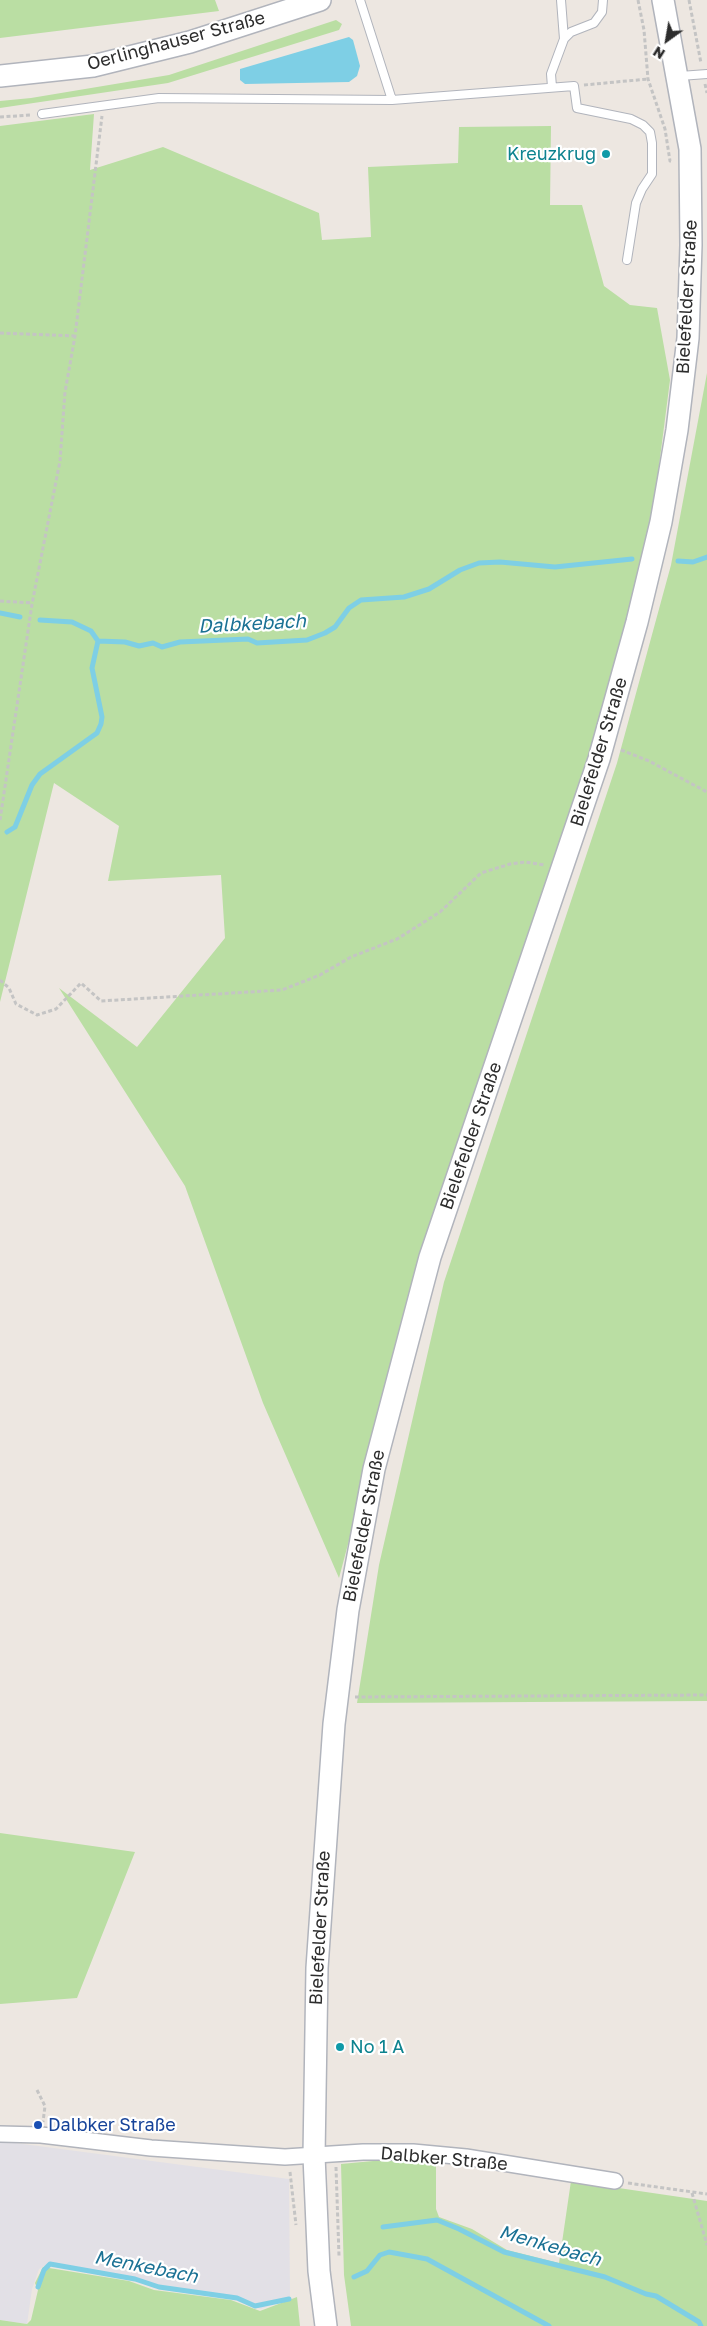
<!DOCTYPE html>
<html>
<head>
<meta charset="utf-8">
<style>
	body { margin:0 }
	#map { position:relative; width:707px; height:2326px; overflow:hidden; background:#ede7e1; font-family:"Golos Text",sans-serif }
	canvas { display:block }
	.north { position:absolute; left:642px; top:15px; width:50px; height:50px; -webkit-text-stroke:4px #fff; paint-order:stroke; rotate:212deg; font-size:14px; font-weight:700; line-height:20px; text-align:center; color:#2d2d2d }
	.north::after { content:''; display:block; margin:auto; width:18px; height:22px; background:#2d2d2d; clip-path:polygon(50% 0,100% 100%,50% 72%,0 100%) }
</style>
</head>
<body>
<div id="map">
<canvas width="707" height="2326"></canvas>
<div class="north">N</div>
</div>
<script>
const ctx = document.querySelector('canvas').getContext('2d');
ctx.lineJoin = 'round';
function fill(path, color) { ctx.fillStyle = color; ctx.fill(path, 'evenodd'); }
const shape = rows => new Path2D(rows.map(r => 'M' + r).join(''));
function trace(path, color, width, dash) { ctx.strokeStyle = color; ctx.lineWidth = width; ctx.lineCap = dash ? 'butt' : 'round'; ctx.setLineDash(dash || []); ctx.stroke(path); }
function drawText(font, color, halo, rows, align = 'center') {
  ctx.font = font + ' "Golos Text",sans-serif'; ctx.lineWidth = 4.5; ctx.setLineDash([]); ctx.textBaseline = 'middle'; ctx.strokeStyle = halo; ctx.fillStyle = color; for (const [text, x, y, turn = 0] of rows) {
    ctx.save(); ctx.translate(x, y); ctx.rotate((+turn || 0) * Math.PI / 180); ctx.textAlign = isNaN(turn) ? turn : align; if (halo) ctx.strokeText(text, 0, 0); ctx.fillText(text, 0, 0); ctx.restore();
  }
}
fill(shape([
	[0,2141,289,2179,290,2298,261,2309,232,2298,154,2288,130,2279,46,2265,39,2269,32,2289,27,2324,0,2320]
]), '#e2e0e6');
fill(shape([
	[0,0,215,0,219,11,0,38],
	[336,20,342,24,339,30,168,83,0,108,0,101,31,98,169,75],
	[94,114,90,170,163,147,319,213,322,240,371,237,368,167,458,163,459,127,551,126,550,205,582,205,604,286,630,305,657,308,670,380,649,544,588,769,419,1277,339,1578,263,1403,185,1186,59,988,137,1047,225,938,221,875,108,881,119,826,54,783,0,1002,0,126],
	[707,373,707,1701,357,1703,379,1565,444,1282,617,763,671,565],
	[0,1833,135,1852,77,1998,0,2004],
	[405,2158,436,2162,436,2209,439,2217,472,2229,507,2250,559,2263,571,2181,707,2201,707,2326,351,2326,344,2275,341,2164],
	[43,2267,129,2281,154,2290,231,2300,260,2311,297,2297,300,2326,0,2326,0,2320,27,2324,31,2320,38,2290,35,2283]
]), '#badea3');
fill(shape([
	[349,37,353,40,360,66,357,76,349,82,245,84,240,80,240,69]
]), '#7ecfe5');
trace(shape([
	[678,561,693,562,707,557],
	[0,613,20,617],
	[40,620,72,622,91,631,98,641,125,642,139,646,153,643,162,647,180,642,248,639,257,643,307,640,325,633,335,627,349,608,361,600,404,597,429,589,460,570,479,563,500,562,555,567,632,559],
	[7,832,15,827,32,785,40,774,97,733,101,724,102,717,92,668,98,641],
	[383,2227,437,2220,459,2229,504,2252,605,2277,646,2294,656,2296,699,2322,701,2326],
	[354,2277,367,2271,380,2255,389,2252,427,2259,549,2326],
	[38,2287,44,2270,50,2264,135,2279,159,2287,237,2298,255,2306,289,2299]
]), '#7ecfe5', 5);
const service = shape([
	[360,0,392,100],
	[564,39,571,32,594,23,602,12,603,0],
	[680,76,707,74],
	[552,87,551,74,564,39,561,0],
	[42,114,159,98,392,100,574,86,577,108,631,119,643,125,650,132,652,143,652,174,642,189,636,203,627,260]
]);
const minor = shape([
	[0,2134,41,2135,151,2148,285,2157,363,2152,413,2152,466,2157,615,2181]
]);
const secondary = shape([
	[0,76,93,66,190,42,320,0],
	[326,2326,319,2271,314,2156,317,1968,334,1724,348,1610,374,1469,430,1257,599,759,637,622,661,522,677,430,688,338,691,245,690,149,663,0]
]);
trace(service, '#b1b4bc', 10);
trace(minor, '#b1b4bc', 18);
trace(secondary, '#b1b4bc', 24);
trace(shape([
	[638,0,644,30,648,79,665,129,670,161,671,161],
	[689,0,701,63],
	[705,84,707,93],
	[584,85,648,79],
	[0,117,31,115],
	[0,333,75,336],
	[0,601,32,603],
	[621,750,649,761,707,792],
	[0,820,32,604,60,461,65,392,75,336,102,116],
	[0,980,9,988,16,1004,37,1015,56,1009,81,983,101,1001,282,990,320,975,351,957,397,939,440,912,481,873,510,864,525,862,545,865],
	[355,1697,707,1695],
	[37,2090,45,2106,43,2122],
	[336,2167,339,2256],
	[290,2172,296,2225],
	[628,2183,707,2194],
	[692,2193,707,2245]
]), '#c4c4c4', 3, [4, 2.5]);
trace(service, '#fff', 8);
trace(minor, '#fff', 15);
trace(secondary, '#fff', 21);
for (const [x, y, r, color] of [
	[606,154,5,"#0f9aa8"],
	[340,2047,5,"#0f9aa8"],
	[38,2125,5,"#1a4fb4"]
]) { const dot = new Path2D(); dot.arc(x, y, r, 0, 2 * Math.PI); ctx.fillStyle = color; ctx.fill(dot); trace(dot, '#fff', 2); }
drawText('18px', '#2d2d2d', '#fff', [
	["Oerlinghauser Straße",176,41,-15],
	["Bielefelder Straße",687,297,-87],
	["Bielefelder Straße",599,752,-73],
	["Bielefelder Straße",471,1136,-71],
	["Bielefelder Straße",364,1526,-79],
	["Bielefelder Straße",320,1928,-87],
	["Dalbker Straße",444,2159,5]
]);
drawText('18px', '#0d838f', '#fff', [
	["Kreuzkrug",596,154],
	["No 1 A",350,2047,"left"]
], 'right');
drawText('18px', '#164399', '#fff', [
	["Dalbker Straße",48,2125]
], 'left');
drawText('italic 19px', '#1a7194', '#fff', [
	["Dalbkebach",252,624,-3],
	["Menkebach",550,2246,16],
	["Menkebach",146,2267,11]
]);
</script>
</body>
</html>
